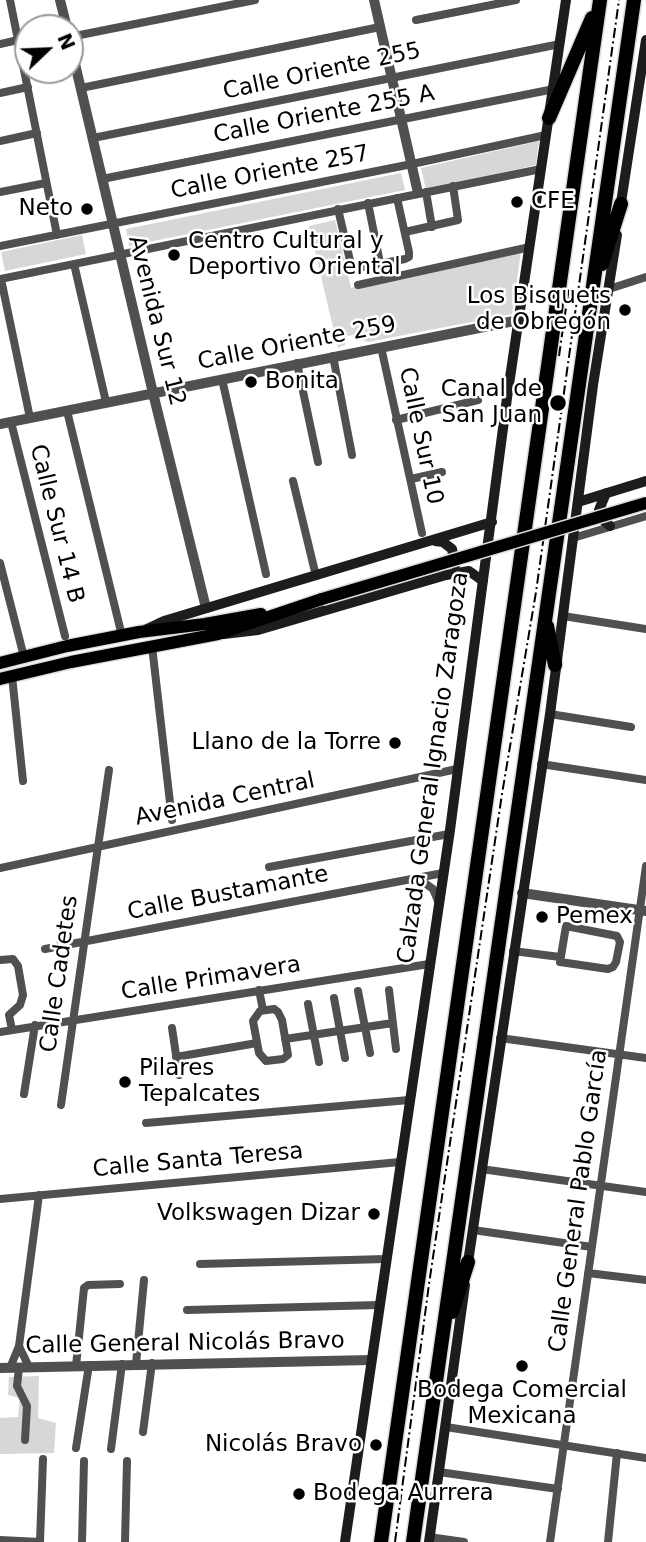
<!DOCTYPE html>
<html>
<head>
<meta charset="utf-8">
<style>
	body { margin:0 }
	#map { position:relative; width:646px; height:1542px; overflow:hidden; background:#fff; font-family:"DejaVu Sans",sans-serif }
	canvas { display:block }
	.north { position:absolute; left:14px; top:14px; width:70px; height:70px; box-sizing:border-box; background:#fff; border:2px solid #999; border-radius:50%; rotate:67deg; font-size:19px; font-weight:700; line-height:28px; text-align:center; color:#000 }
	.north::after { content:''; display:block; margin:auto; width:24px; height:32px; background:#000; clip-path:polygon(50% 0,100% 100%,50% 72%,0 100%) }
</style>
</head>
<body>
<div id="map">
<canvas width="646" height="1542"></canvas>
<div class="north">N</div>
</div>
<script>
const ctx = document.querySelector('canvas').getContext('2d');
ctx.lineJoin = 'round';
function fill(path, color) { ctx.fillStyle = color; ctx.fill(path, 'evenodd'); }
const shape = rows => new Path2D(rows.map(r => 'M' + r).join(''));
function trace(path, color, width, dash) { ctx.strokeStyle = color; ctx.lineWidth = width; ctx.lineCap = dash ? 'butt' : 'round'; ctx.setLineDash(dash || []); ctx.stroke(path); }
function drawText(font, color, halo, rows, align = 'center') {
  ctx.font = font + ' "DejaVu Sans",sans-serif'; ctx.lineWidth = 5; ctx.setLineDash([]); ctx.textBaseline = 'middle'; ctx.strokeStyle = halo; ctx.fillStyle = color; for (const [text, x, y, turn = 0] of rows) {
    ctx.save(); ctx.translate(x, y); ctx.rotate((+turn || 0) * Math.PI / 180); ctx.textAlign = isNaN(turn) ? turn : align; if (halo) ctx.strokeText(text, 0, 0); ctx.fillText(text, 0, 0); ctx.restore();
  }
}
fill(shape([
	[539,141,536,165,426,190,421,168],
	[401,173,405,190,129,246,126,229],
	[335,220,351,288,521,251,512,314,368,342,362,340,358,334,347,336,345,345,338,348,309,226],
	[82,235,86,254,5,271,1,252],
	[39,1376,38,1418,56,1423,54,1453,0,1454,0,1418,18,1417,20,1398,8,1395,9,1377]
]), '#d7d7d7');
const primary = shape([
	[0,663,67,646,139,632,205,624,261,614],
	[0,679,71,662,218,634,322,599]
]);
const motorway = shape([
	[549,118,592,18],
	[602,264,621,204],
	[547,626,555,665],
	[452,1312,468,1262],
	[381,1542,600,0],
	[413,1542,634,0]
]);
trace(primary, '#dbdbdb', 15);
trace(motorway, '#dbdbdb', 17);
trace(shape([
	[10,0,57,235],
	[416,20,516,0],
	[70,37,255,0],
	[0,44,18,40],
	[81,88,380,27],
	[0,93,28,87],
	[93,138,560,44],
	[0,141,37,133],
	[102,179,554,89],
	[0,192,46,183],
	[426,192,432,227],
	[368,203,380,263],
	[338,209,352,269,405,259,409,257,409,252,397,198],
	[405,232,458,220,453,186],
	[0,246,412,164,546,135],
	[74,264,106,402],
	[0,279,541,169],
	[1,279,30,418],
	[358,285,530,247],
	[609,289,646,277],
	[381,347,422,533],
	[333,356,352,455],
	[297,363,318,462],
	[222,379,266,574],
	[67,411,122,636],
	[396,420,478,400],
	[11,422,65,636],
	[411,479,442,472],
	[293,481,316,576],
	[573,538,646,516],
	[0,563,24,657],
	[563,616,646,629],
	[152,646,172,820],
	[12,676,23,781],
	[550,714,631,727],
	[541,764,646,780],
	[269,867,449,834],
	[0,868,457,769],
	[418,878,433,889,438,901],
	[566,926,617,936,620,942,616,962,613,967,608,969,560,962,566,926],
	[45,949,443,873],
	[513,951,560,957],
	[0,960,13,959,18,966,23,995,20,1005,9,1015,12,1030],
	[259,990,263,1010],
	[389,990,396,1049],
	[358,991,370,1053],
	[334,998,345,1058],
	[308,1004,319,1062],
	[274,1009,278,1012,282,1020,288,1055,283,1059,266,1061,259,1053,253,1021,260,1011,274,1009],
	[172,1028,179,1075],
	[0,1032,429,964],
	[500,1038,646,1058],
	[285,1039,393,1023],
	[176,1057,257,1043],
	[24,1094,35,1025],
	[61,1105,109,770],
	[146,1123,409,1100],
	[481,1169,646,1192],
	[0,1199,400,1162],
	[473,1230,592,1247],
	[200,1264,386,1259],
	[588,1273,646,1280],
	[187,1310,379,1305],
	[19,1346,29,1367],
	[136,1364,144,1280],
	[76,1366,84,1288,88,1285,120,1284],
	[10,1368,19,1346,39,1195],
	[19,1368,17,1386,27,1406,25,1440],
	[446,1427,646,1458],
	[143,1432,152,1363],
	[76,1448,89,1365],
	[111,1449,122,1364],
	[439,1472,558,1489],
	[429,1537,464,1542],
	[0,1540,40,1542],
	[40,1542,43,1459],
	[82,1542,84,1461],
	[125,1542,127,1461],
	[550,1542,646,866],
	[608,1542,617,1453]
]), '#505050', 8);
trace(shape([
	[60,0,67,28],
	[374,0,418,193],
	[70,43,153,393,206,608],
	[0,424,519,320],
	[522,893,646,911],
	[0,1368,371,1360]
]), '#505050', 10);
trace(shape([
	[620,209,646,40],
	[606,493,599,510,602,519,610,526],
	[578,502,646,481],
	[435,541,443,542,452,549,455,565],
	[147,629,164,621,492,522],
	[224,634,258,630,446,575,469,571,483,581],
	[467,1269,550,714,593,385,617,235],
	[345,1542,450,830,507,398,566,0],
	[429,1542,465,1285]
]), '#1d1d1d', 10);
trace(primary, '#000', 12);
trace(motorway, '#000', 14);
trace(shape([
	[559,356,569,287],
	[395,1542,429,1284,502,794,536,592,619,0]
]), '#000', 2, [10, 3.5, 2, 3.5]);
const primaryBridge = shape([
	[322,599,646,503]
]);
trace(primaryBridge, '#dbdbdb', 15, []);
trace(primaryBridge, '#000', 12);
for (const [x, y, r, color] of [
	[517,202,7,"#000"],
	[87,209,7,"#000"],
	[174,255,7,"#000"],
	[625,310,7,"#000"],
	[251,382,7,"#000"],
	[558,403,9,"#000"],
	[395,743,7,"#000"],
	[542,917,7,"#000"],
	[125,1082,7,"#000"],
	[374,1214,7,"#000"],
	[522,1366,7,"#000"],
	[376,1445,7,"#000"],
	[299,1494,7,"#000"]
]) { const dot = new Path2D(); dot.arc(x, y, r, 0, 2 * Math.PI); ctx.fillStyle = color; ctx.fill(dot); trace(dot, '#fff', 2.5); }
drawText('23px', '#000', '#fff', [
	["Calle Oriente 255",322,72,-12],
	["Calle Oriente 255 A",324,115,-11],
	["Calle Oriente 257",270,173,-11],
	["Avenida Sur 12",156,321,76],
	["Calle Oriente 259",297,344,-11],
	["Calle Sur 10",420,436,78],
	["Calle Sur 14 B",56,524,76],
	["Calzada General Ignacio Zaragoza",434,768,-82],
	["Avenida Central",225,800,-12],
	["Calle Bustamante",228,894,-11],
	["Calle Cadetes",60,974,-82],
	["Calle Primavera",211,979,-9],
	["Calle Santa Teresa",198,1161,-5],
	["Calle General Pablo García",579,1201,-82],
	["Calle General Nicolás Bravo",185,1344,-1]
]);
drawText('23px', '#000', '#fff', [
	["CFE",531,202],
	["Neto",73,209,"right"],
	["Centro Cultural y",188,242],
	["Deportivo Oriental",188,268],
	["Los Bisquets",611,297,"right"],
	["de Obregón",611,323,"right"],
	["Bonita",265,382],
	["Canal de",542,390,"right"],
	["San Juan",542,416,"right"],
	["Llano de la Torre",381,743,"right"],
	["Pemex",556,917],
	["Pilares",139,1069],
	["Tepalcates",139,1095],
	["Volkswagen Dizar",360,1214,"right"],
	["Bodega Comercial",522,1391,"center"],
	["Mexicana",522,1417,"center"],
	["Nicolás Bravo",362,1445,"right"],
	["Bodega Aurrera",313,1494]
], 'left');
</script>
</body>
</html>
